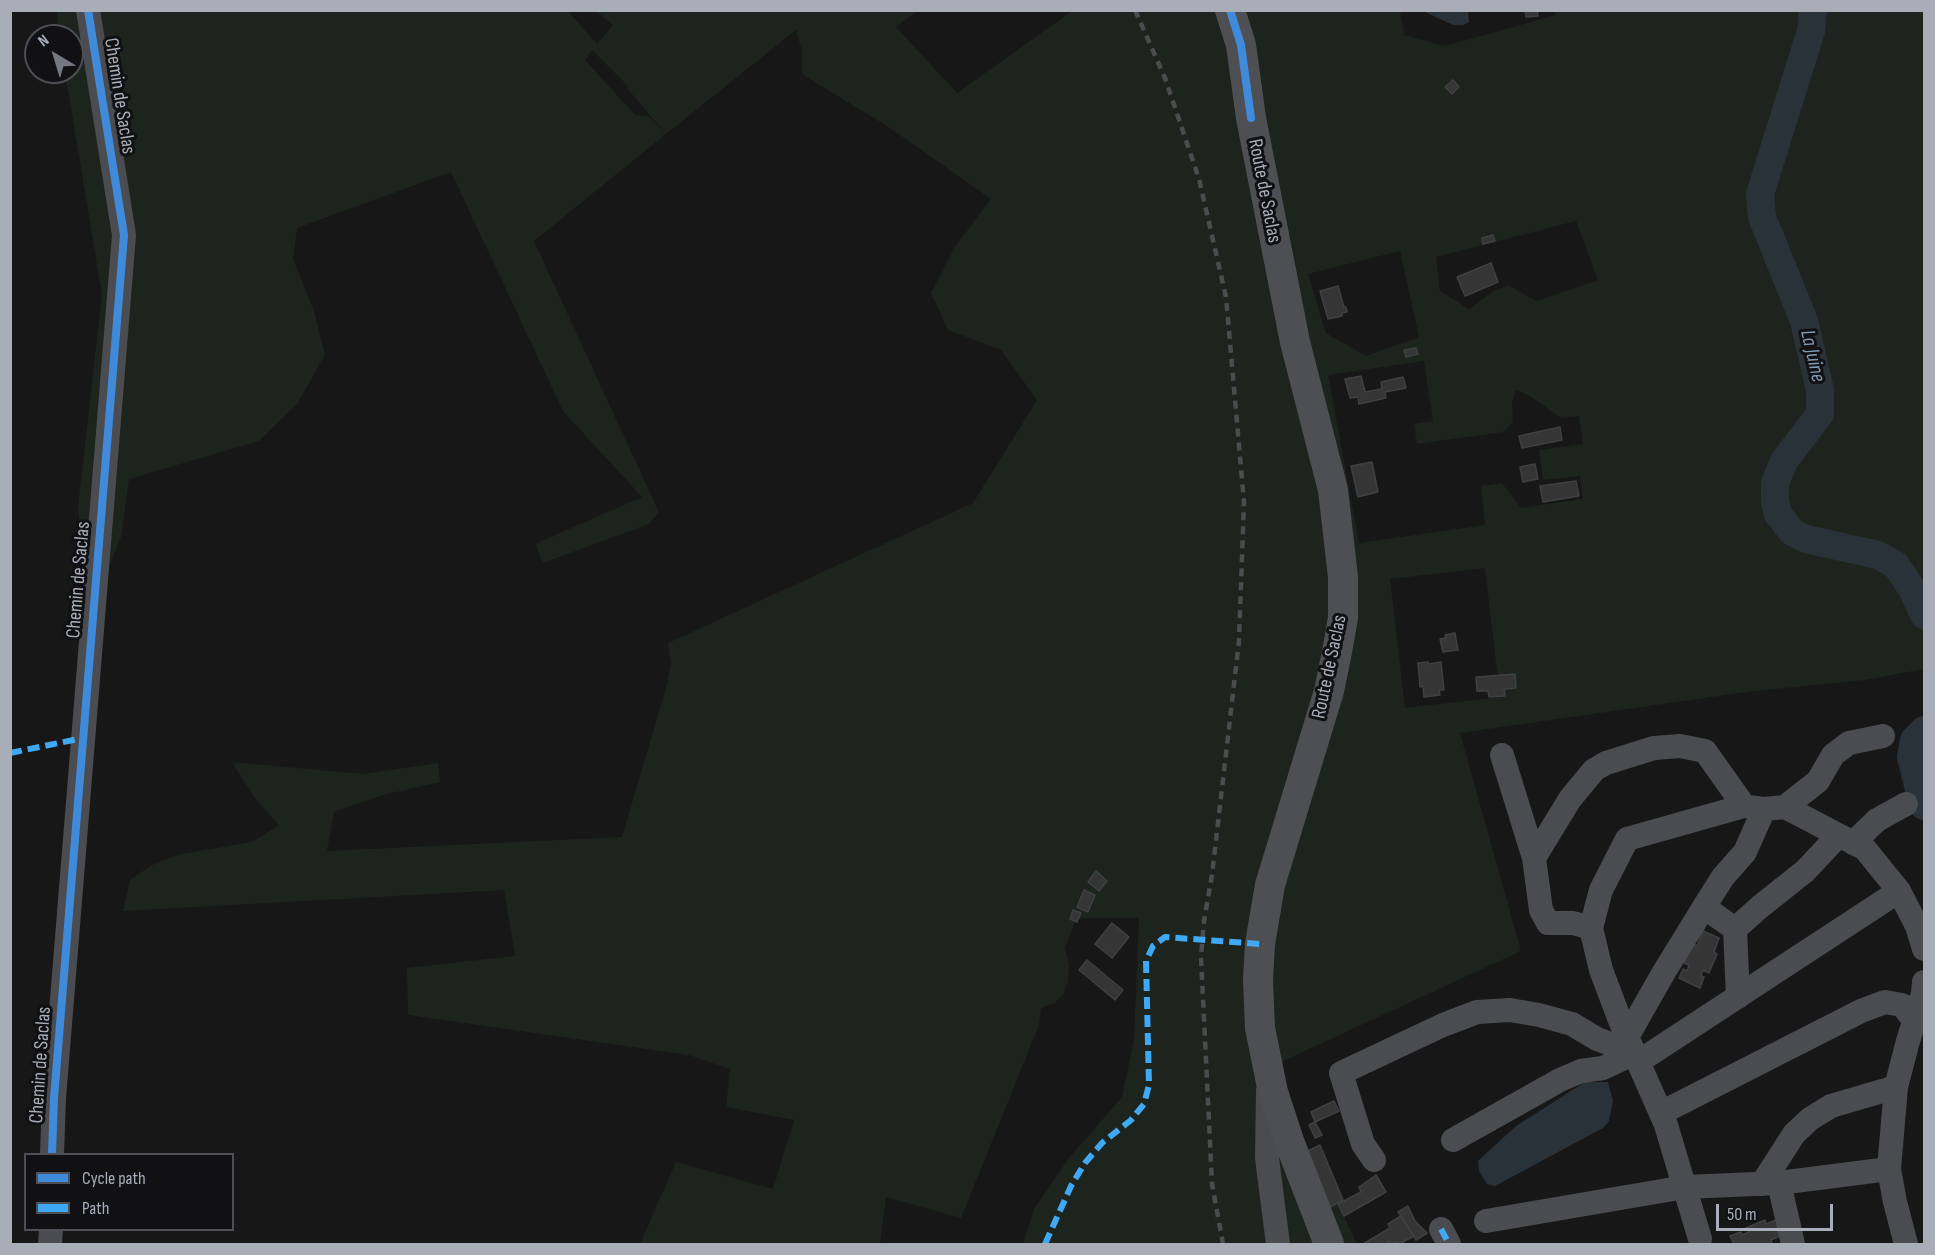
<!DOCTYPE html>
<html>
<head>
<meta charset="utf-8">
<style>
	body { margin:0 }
	#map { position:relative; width:1935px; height:1255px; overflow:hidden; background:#171717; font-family:"Sofia Sans Condensed",sans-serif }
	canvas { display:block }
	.frame { position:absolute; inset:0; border:12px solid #a8adb8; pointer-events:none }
	.legend { position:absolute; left:24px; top:1153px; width:210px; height:78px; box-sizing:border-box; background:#111113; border:2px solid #4d4f55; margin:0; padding:8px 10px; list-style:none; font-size:18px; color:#a8adb8 }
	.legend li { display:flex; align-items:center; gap:12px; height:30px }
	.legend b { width:30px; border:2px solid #4d4f55 }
	.north { position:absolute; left:24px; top:24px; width:60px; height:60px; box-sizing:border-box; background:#111113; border:2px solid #4d4f55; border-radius:50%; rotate:322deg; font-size:16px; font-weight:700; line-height:24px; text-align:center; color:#a8adb8 }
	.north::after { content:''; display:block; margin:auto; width:21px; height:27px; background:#757880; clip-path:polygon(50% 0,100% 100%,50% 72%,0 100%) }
	.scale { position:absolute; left:1716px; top:1204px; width:117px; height:27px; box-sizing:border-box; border:3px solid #a8adb8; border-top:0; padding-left:8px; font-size:18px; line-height:21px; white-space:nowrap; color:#a8adb8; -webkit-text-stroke:4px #111113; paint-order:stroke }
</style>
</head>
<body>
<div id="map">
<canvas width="1935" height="1255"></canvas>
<div class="frame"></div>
<ul class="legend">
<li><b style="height:8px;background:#408adc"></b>Cycle path</li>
<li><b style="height:8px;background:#3fa9f5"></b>Path</li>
</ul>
<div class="north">N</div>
<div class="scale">50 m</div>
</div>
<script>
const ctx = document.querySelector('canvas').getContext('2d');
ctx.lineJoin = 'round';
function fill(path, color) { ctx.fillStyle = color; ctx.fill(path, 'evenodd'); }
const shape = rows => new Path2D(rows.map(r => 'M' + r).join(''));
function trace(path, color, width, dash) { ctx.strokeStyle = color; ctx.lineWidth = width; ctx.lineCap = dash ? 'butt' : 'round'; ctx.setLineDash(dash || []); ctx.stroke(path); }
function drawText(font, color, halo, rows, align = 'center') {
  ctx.font = font + ' "Sofia Sans Condensed",sans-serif'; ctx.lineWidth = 6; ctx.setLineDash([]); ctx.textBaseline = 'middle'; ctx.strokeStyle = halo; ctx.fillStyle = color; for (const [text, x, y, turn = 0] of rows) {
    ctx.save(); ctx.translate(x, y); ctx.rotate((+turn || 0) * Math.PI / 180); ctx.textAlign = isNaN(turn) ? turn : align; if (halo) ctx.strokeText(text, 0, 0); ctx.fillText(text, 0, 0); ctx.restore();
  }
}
fill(shape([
	[57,11,568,11,597,44,613,25,596,11,917,11,896,27,957,93,1072,11,1400,11,1404,35,1445,46,1556,15,1555,11,1924,11,1924,669,1865,680,1754,691,1460,733,1521,951,1281,1062,1300,1136,1330,1207,1338,1204,1357,1244,1023,1244,1034,1209,1069,1158,1122,1097,1134,1039,1139,918,1077,918,1065,948,1069,965,1068,982,1063,995,1054,1003,1041,1008,1039,1025,961,1218,886,1197,880,1244,640,1244,676,1162,773,1189,794,1120,726,1107,730,1069,689,1055,408,1015,407,968,515,956,504,890,123,911,130,880,150,866,176,855,252,842,279,825,254,797,232,762,363,774,438,763,440,782,383,795,334,812,327,851,622,837,667,684,671,664,668,643,973,503,1037,400,1001,350,948,330,931,293,954,248,991,199,890,128,802,74,802,51,796,30,666,134,534,241,659,512,649,524,543,563,535,544,642,497,563,411,451,172,297,228,293,259,314,311,325,355,297,404,259,441,129,479,121,537,88,618,78,507,102,295,65,72,72,72,72,36,59,36],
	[592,50,628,86,627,88,665,133,648,116,635,115,585,60],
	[1576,221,1598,280,1536,301,1508,285,1494,291,1469,309,1440,291,1436,257],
	[1400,251,1419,337,1366,356,1326,333,1308,274],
	[1424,361,1433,421,1414,424,1417,444,1503,432,1513,422,1512,403,1516,390,1530,396,1561,418,1579,416,1583,444,1539,450,1543,480,1580,476,1583,499,1521,508,1502,483,1481,486,1485,525,1359,543,1328,375],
	[1485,568,1500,697,1405,708,1390,579],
	[1924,729,1924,806,1918,791,1911,759,1913,741]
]), '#1d241e');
fill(shape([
	[1423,11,1468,11,1469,22,1463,25,1453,25],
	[1585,1082,1608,1082,1613,1101,1609,1121,1603,1128,1495,1186,1487,1184,1479,1171,1478,1161,1516,1126]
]), '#2a3239');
trace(shape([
	[1813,10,1811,31,1760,194,1762,217,1804,321,1820,390,1820,414,1784,461,1775,483,1775,501,1778,514,1792,532,1806,539,1878,555,1896,565,1912,589,1924,615],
	[1924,730,1914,740,1911,757,1921,797,1924,806]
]), '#2a3239', 28);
const building = shape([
	[1525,10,1537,10,1538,16,1526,17,1525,10],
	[1453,80,1459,87,1452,94,1445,87,1453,80],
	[1493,235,1495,241,1483,244,1482,238,1493,235],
	[1491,263,1498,282,1465,296,1457,277,1491,263],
	[1338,286,1344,307,1346,307,1347,312,1342,313,1342,316,1328,319,1320,291,1338,286],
	[1416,348,1418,354,1406,357,1404,350,1416,348],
	[1361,376,1365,392,1382,389,1381,382,1403,377,1406,388,1385,392,1386,398,1359,404,1358,397,1350,398,1345,379,1361,376],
	[1560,427,1562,440,1522,448,1519,436,1560,427],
	[1372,462,1378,492,1358,497,1351,466,1372,462],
	[1535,464,1538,479,1523,482,1520,467,1535,464],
	[1576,481,1579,496,1543,502,1540,486,1576,481],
	[1455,633,1458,650,1443,652,1440,639,1446,638,1445,635,1455,633],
	[1428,662,1429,664,1441,662,1444,690,1439,690,1440,695,1424,697,1423,686,1420,687,1418,663,1428,662],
	[1515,674,1516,688,1504,689,1505,696,1489,697,1488,691,1477,691,1476,677,1515,674],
	[1096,871,1107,881,1099,891,1088,882,1096,871],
	[1084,890,1095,895,1088,912,1077,907,1084,890],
	[1073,910,1081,913,1077,922,1070,919,1073,910],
	[1112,923,1129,937,1112,958,1095,944,1112,923],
	[1703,931,1719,938,1714,952,1717,954,1709,973,1703,970,1701,976,1704,977,1700,988,1679,978,1683,969,1687,971,1689,965,1684,963,1692,944,1697,946,1703,931],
	[1087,960,1123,990,1115,1000,1079,970,1087,960],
	[1334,1101,1339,1111,1315,1122,1311,1112,1334,1101],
	[1315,1122,1322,1135,1315,1138,1309,1125,1315,1122],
	[1320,1145,1343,1200,1330,1207,1306,1152,1320,1145],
	[1376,1175,1386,1192,1344,1216,1338,1204,1361,1192,1359,1187,1376,1175],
	[1408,1206,1415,1221,1427,1233,1416,1240,1398,1212,1408,1206],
	[1401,1216,1414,1236,1399,1244,1398,1242,1391,1244,1390,1241,1385,1244,1363,1244,1390,1228,1388,1224,1401,1216],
	[1781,1218,1787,1233,1771,1240,1772,1243,1768,1244,1734,1244,1730,1236,1741,1232,1742,1235,1749,1232,1746,1228,1765,1220,1766,1224,1781,1218]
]);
fill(building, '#353536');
trace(building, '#3f4043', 1.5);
trace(shape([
	[1502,755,1534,858,1541,910,1548,923,1573,923,1591,928],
	[1785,807,1818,781,1833,755,1849,743,1883,736],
	[1853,843,1877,820,1906,804],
	[1534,858,1570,799,1594,770,1606,763,1654,748,1680,746,1705,751,1744,806],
	[1735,929,1761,906,1805,871,1838,836],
	[1738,997,1735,929,1704,907,1723,877,1745,852,1764,809],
	[1627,1037,1664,972,1704,907],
	[1638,1062,1899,891],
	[1268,1091,1267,1158,1278,1244],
	[1661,1113,1861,1011,1885,1002,1902,1005,1914,1020],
	[1453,1140,1560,1080,1581,1071,1603,1068,1635,1053],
	[52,1154,54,1098,124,235,88,10],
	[1374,1160,1363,1144,1341,1073,1443,1025,1477,1012,1510,1010,1539,1015,1572,1024,1597,1039,1635,1053],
	[1779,1183,1889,1169],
	[1762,1184,1794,1134,1810,1119,1831,1106,1896,1087],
	[1486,1221,1685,1187,1779,1183,1793,1244],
	[1441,1229,1449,1244],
	[1700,1239,1666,1125,1621,1023,1601,970,1591,928,1601,890,1627,839,1744,806,1764,809,1785,807,1865,849,1899,891,1917,926,1924,949],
	[50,1244,51,1230],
	[1906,1244,1895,1202,1889,1169,1896,1087,1908,1041,1923,994,1924,982]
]), '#4b4c50', 24);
trace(shape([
	[1230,10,1241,45,1251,118,1295,342,1333,490,1343,577,1343,618,1337,652,1329,691,1270,885,1260,944,1258,980,1260,1028,1273,1092,1289,1141,1329,1244]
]), '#4d4f52', 30);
trace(shape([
	[1135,10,1165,78,1199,179,1226,297,1244,502,1239,641,1212,875,1204,921,1201,957,1212,1184,1223,1244]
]), '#4b4c4f', 4.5, [8, 6]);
trace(shape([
	[10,753,83,738],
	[1441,1229,1449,1244],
	[1045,1244,1071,1186,1085,1163,1102,1143,1131,1120,1144,1104,1149,1085,1146,961,1153,946,1165,937,1260,944]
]), '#3fa9f5', 6, [12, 6]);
trace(shape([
	[1230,10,1241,45,1251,118],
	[52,1154,54,1098,124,235,88,10]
]), '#408adc', 8);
drawText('20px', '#a8adb8', '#111113', [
	["Chemin de Saclas",119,96,81],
	["Route de Saclas",1264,191,79],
	["Chemin de Saclas",79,580,-85],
	["Route de Saclas",1330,667,-78],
	["Chemin de Saclas",41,1065,-86]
]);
drawText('italic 21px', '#7f9bb3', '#111113', [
	["La Juine",1812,356,77]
]);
</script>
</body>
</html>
